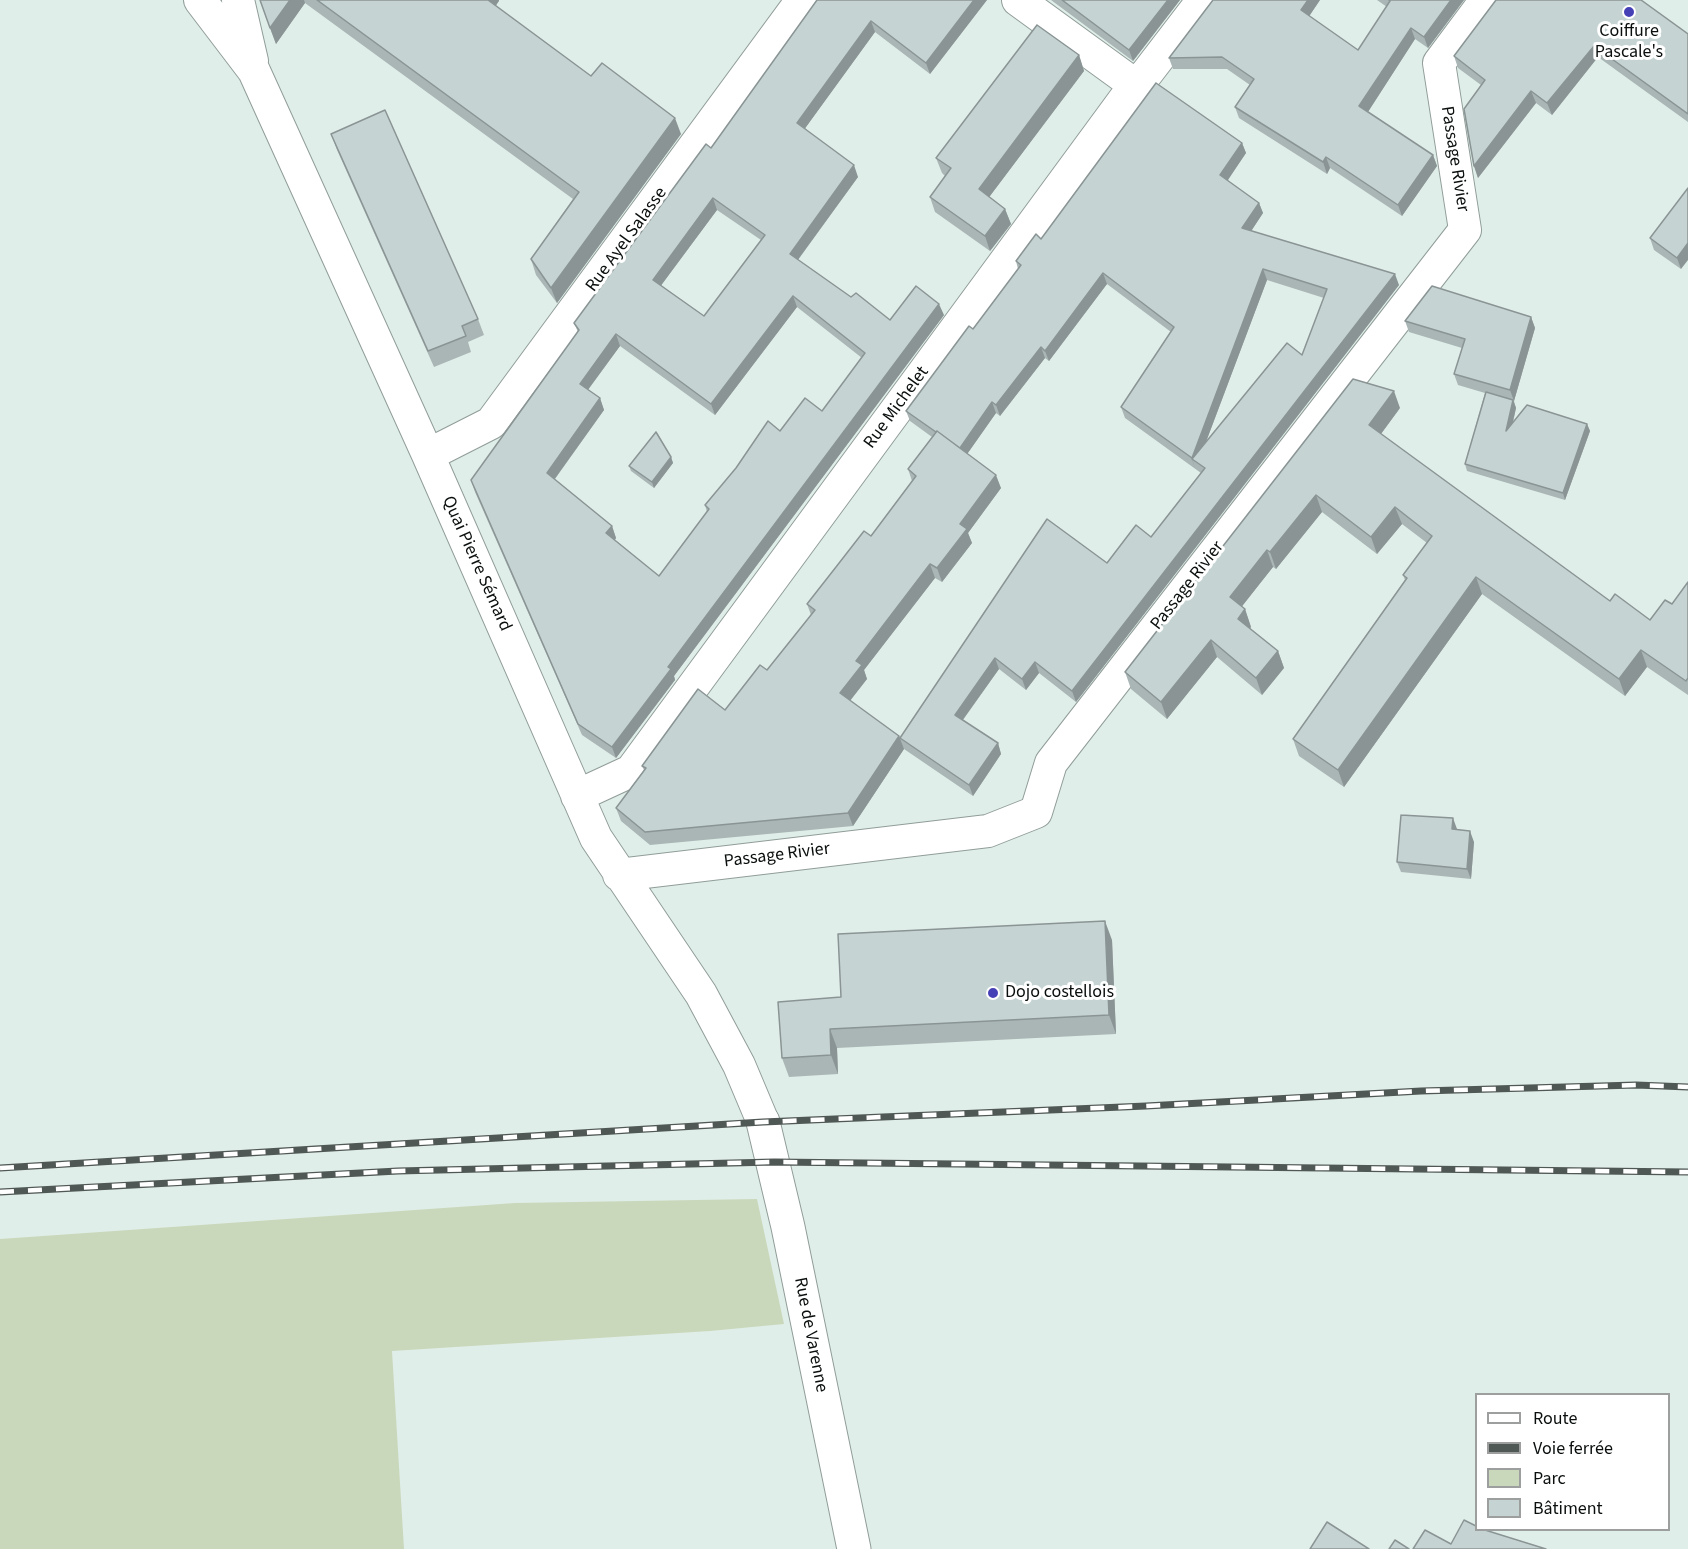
<!DOCTYPE html>
<html>
<head>
<meta charset="utf-8">
<style>
	body { margin:0 }
	#map { position:relative; width:1688px; height:1549px; overflow:hidden; background:#e0eee9; font-family:"Source Sans 3",sans-serif }
	canvas { display:block }
	.legend { position:absolute; left:1475px; top:1393px; width:195px; height:138px; box-sizing:border-box; background:#fff; border:2px solid #9d9f9e; margin:0; padding:8px 10px; list-style:none; font-size:18px; color:#0a0f0d }
	.legend li { display:flex; align-items:center; gap:12px; height:30px }
	.legend b { width:30px; border:2px solid #9d9f9e }
</style>
</head>
<body>
<div id="map">
<canvas width="1688" height="1549"></canvas>
<ul class="legend">
<li><b style="height:8px;background:#fff"></b>Route</li>
<li><b style="height:8px;background:#505855"></b>Voie ferrée</li>
<li><b style="height:16px;background:#c9d8bb"></b>Parc</li>
<li><b style="height:16px;background:#c5d4d3"></b>Bâtiment</li>
</ul>
</div>
<script>
const ctx = document.querySelector('canvas').getContext('2d');
ctx.lineJoin = 'round';
function fill(path, color) { ctx.fillStyle = color; ctx.fill(path, 'evenodd'); }
const shape = rows => new Path2D(rows.map(r => 'M' + r).join(''));
function trace(path, color, width, dash) { ctx.strokeStyle = color; ctx.lineWidth = width; ctx.lineCap = dash ? 'butt' : 'round'; ctx.setLineDash(dash || []); ctx.stroke(path); }
function drawText(font, color, halo, rows, align = 'center') {
  ctx.font = font + ' "Source Sans 3",sans-serif'; ctx.lineWidth = 6; ctx.setLineDash([]); ctx.textBaseline = 'middle'; ctx.strokeStyle = halo; ctx.fillStyle = color; for (const [text, x, y, turn = 0] of rows) {
    ctx.save(); ctx.translate(x, y); ctx.rotate((+turn || 0) * Math.PI / 180); ctx.textAlign = isNaN(turn) ? turn : align; if (halo) ctx.strokeText(text, 0, 0); ctx.fillText(text, 0, 0); ctx.restore();
  }
}
fill(shape([
	[757,1199,784,1324,710,1331,392,1351,404,1549,0,1549,0,1239,515,1203]
]), '#c9d8bb');
const minor = shape([
	[200,0,254,71,428,455,596,838,701,994,739,1065,763,1122],
	[238,0,252,61],
	[1018,0,1135,85],
	[428,455,491,423,802,0],
	[577,796,631,771,1135,85,1147,73,1203,0],
	[619,875,988,831,1036,812,1051,763,1465,230,1439,63,1486,0]
]);
const tertiary = shape([
	[763,1122,788,1227,854,1549]
]);
trace(minor, '#909d98', 34);
trace(tertiary, '#909d98', 35);
trace(minor, '#fff', 32);
trace(tertiary, '#fff', 33);
const rail = shape([
	[0,1168,763,1122,1146,1106,1421,1091,1636,1085,1688,1087],
	[0,1192,398,1171,774,1162,1688,1172]
]);
trace(rail, '#505855', 7);
trace(rail, '#fff', 4.5, [14]);
fill(shape([
	[260,0,499,0,496,6,591,76,681,134,557,303,536,275,531,259,573,199,305,3,276,44],
	[817,0,987,0,930,74,875,32,805,128,858,177,798,260,851,297,890,320,944,315,674,676,675,680,616,758,582,735,475,492,471,480,578,332,574,323,711,148],
	[717,210,761,240,704,316,661,285],
	[797,307,862,358,822,411,780,431,705,505,707,512,659,576,615,540,616,538,612,526,555,479,604,410,600,398,588,390,620,346,715,415],
	[1051,0,1180,0,1133,61],
	[1213,0,1320,0,1309,16,1358,50,1387,7,1377,0,1464,0,1428,48,1415,39,1368,112,1433,155,1437,166,1402,216,1330,168,1327,174,1239,118,1235,107,1250,85,1227,69,1173,69,1169,58],
	[1688,34,1688,122,1598,57,1552,115,1536,103,1478,178,1474,166,1481,85,1458,68,1454,56],
	[1079,55,1084,71,989,197,1005,209,1011,224,990,251,935,212,930,197,945,176,942,173,936,158],
	[331,134,478,319,484,335,468,342,471,352,434,367,337,150],
	[1242,143,1246,153,1227,180,1259,203,1263,213,1251,231,1399,285,1076,702,1039,673,1026,690,999,669,963,720,998,743,1001,754,973,796,904,749,853,826,650,845,621,821,616,808,644,770,642,766,725,710,767,670,811,615,807,604,871,536,912,481,908,469,932,437,910,421,906,411,973,329,1018,269,1016,261,1041,239],
	[1267,280,1324,298,1302,355,1206,442],
	[1107,284,1171,332,1121,407,1125,418,1201,473,1151,537,1107,563,900,738,899,736,850,701,867,679,864,670,935,578,942,582,972,543,968,533,1001,488,967,454,996,413,1000,416,1045,358,1049,361],
	[1688,188,1681,269,1654,250,1650,238],
	[1531,317,1535,328,1514,401,1516,408,1513,423,1587,424,1590,431,1565,500,1467,471,1465,464,1485,393,1458,385,1454,374,1462,348,1409,332,1405,321],
	[1400,408,1381,434,1610,601,1650,620,1672,604,1688,582,1688,695,1647,667,1625,696,1482,594,1344,787,1299,756,1293,739,1405,580,1403,575,1427,543,1402,524,1377,554,1322,512,1276,569,1273,567,1241,607,1245,609,1251,627,1250,628,1278,651,1284,668,1262,695,1217,657,1167,719,1131,689,1125,672],
	[671,457,673,463,654,488,631,471,629,466],
	[1457,830,1474,842,1471,879,1401,872,1397,862],
	[1112,940,1116,1034,837,1048,838,1074,789,1077,782,1058,841,997]
]), '#a9b6b5');
fill(shape([
	[290,0,304,0,305,3,276,44,270,28],
	[485,0,499,0,499,1,490,13],
	[974,0,987,0,930,74,926,63],
	[1168,0,1180,0,1133,61,1129,50],
	[1308,0,1320,0,1306,21,1301,10],
	[1451,0,1464,0,1428,48,1424,37],
	[871,21,875,32,801,134,797,123],
	[1411,28,1415,39,1364,118,1359,106],
	[1594,46,1598,57,1552,115,1547,103],
	[1079,55,1084,71,984,204,979,189],
	[1531,91,1536,103,1478,178,1474,166],
	[675,118,681,134,557,303,551,288],
	[1242,143,1246,153,1224,186,1220,175],
	[1433,155,1437,166,1402,216,1398,205],
	[1326,157,1330,168,1327,174,1323,162],
	[854,165,858,177,794,265,790,254],
	[713,198,717,210,657,291,653,280],
	[1259,203,1263,213,1246,239,1242,228],
	[1005,209,1011,224,990,251,985,236],
	[1688,243,1688,260,1681,269,1677,258],
	[1263,269,1267,280,1198,463,1192,459,1195,469,1192,458],
	[1103,273,1107,284,1049,361,1045,351],
	[1395,274,1399,285,1076,702,1072,691],
	[793,296,797,307,715,415,711,404],
	[939,304,944,315,674,676,675,680,616,758,612,747,668,667],
	[1531,317,1535,328,1514,401,1510,390],
	[616,334,620,346,584,395,580,384],
	[1041,347,1045,358,1000,416,996,405],
	[1394,391,1400,408,1375,442,1369,425],
	[600,398,604,410,551,484,547,473],
	[1513,400,1516,408,1509,438,1506,431],
	[992,402,996,413,963,460,959,449],
	[1587,424,1590,431,1565,500,1563,493],
	[671,457,673,463,654,488,652,482],
	[996,475,1001,488,968,533,972,543,942,582,937,568,960,524],
	[1316,495,1322,512,1276,569,1270,552],
	[1395,507,1402,524,1377,554,1371,537],
	[612,526,616,538,611,545,606,533],
	[1267,550,1273,567,1236,614,1230,597],
	[930,564,935,578,864,670,867,679,845,707,840,693,856,661],
	[1476,577,1482,594,1344,787,1338,770],
	[1245,609,1251,627,1244,636,1238,619],
	[1211,640,1217,657,1167,719,1161,702],
	[1641,650,1647,667,1625,696,1619,679],
	[1278,651,1284,668,1262,695,1256,678],
	[995,658,999,669,959,725,955,715],
	[1035,662,1039,673,1026,690,1022,679],
	[899,736,904,749,853,826,848,813],
	[998,743,1001,754,973,796,969,785],
	[1453,818,1457,829,1452,829],
	[1470,831,1474,842,1471,879,1467,869],
	[1105,921,1112,940,1116,1034,1109,1015],
	[830,1029,837,1048,838,1074,831,1055]
]), '#8a9494');
const building = shape([
	[260,0,290,0,270,28,260,0],
	[317,0,488,0,591,76,602,63,675,118,551,288,531,259,579,192,317,0],
	[817,0,974,0,926,63,871,21,797,123,854,165,790,254,851,297,856,293,890,320,916,286,939,304,668,667,671,669,612,747,578,724,471,480,579,330,574,323,706,144,711,148,817,0],
	[713,198,765,235,704,316,653,280,713,198],
	[793,296,865,353,822,411,805,398,780,431,768,421,736,468,705,505,709,509,659,576,606,533,612,526,547,473,600,398,580,384,616,334,711,404,793,296],
	[1062,0,1168,0,1129,50,1062,0],
	[1213,0,1308,0,1301,10,1358,50,1390,1,1389,0,1451,0,1424,37,1411,28,1359,106,1433,155,1398,205,1326,157,1323,162,1235,107,1254,79,1222,57,1169,58,1213,0],
	[1496,0,1641,0,1688,34,1688,114,1594,46,1547,103,1531,91,1474,166,1464,109,1485,80,1454,56,1496,0],
	[1037,25,1079,55,979,189,1005,209,985,236,930,197,951,168,936,158,1037,25],
	[1156,83,1242,143,1220,175,1259,203,1242,228,1395,274,1072,691,1035,662,1022,679,995,658,955,715,998,743,969,785,900,738,1047,519,1107,563,1136,525,1151,537,1205,468,1192,459,1287,343,1302,355,1327,289,1263,269,1192,458,1121,407,1174,327,1103,273,1045,351,1041,347,996,405,992,402,960,448,937,431,936,432,906,411,969,326,973,329,1021,265,1016,261,1036,234,1041,239,1156,83],
	[385,110,478,319,462,326,466,336,428,351,331,134,385,110],
	[1688,188,1688,243,1677,258,1650,238,1688,188],
	[1432,286,1531,317,1510,390,1454,374,1465,339,1405,321,1432,286],
	[1353,379,1394,391,1369,425,1610,601,1615,594,1650,620,1665,600,1672,604,1688,582,1688,678,1686,681,1641,650,1619,679,1476,577,1338,770,1293,739,1407,578,1403,575,1432,536,1395,507,1371,537,1316,495,1270,552,1267,550,1230,597,1245,609,1238,619,1278,651,1256,678,1211,640,1161,702,1125,672,1353,379],
	[1486,392,1513,400,1506,431,1527,405,1587,424,1563,493,1465,464,1486,392],
	[937,431,996,475,960,524,967,529,937,568,930,564,856,661,862,665,840,693,899,736,848,813,645,832,616,808,646,768,642,766,698,689,725,710,760,665,767,670,815,610,807,604,836,567,864,531,871,536,916,476,908,469,937,431],
	[656,432,671,457,652,482,629,466,656,432],
	[1401,815,1453,818,1452,829,1470,831,1467,869,1397,862,1401,815],
	[1105,921,1109,1015,830,1029,831,1055,782,1058,778,1002,841,997,838,934,1105,921],
	[1464,1520,1476,1526,1476,1530,1485,1530,1546,1549,1413,1549,1425,1530,1451,1544,1464,1520],
	[1327,1522,1369,1549,1310,1549,1327,1522],
	[1395,1540,1409,1549,1389,1549,1395,1540]
]);
fill(building, '#c5d4d3');
trace(building, '#8a9494', 1.5);
for (const [x, y, r, color] of [
	[1629,12,6,"#4640b6"],
	[993,993,6,"#4640b6"]
]) { const dot = new Path2D(); dot.arc(x, y, r, 0, 2 * Math.PI); ctx.fillStyle = color; ctx.fill(dot); trace(dot, '#fff', 2); }
drawText('18px', '#0a0f0d', '#fff', [
	["Coiffure",1629,32],
	["Pascale's",1629,53],
	["Dojo costellois",1005,993,"left"]
]);
drawText('18px', '#0a0f0d', '#fff', [
	["Passage Rivier",1454,159,81],
	["Rue Ayel Salasse",627,240,-54],
	["Rue Michelet",897,408,-54],
	["Quai Pierre Sémard",476,564,66],
	["Passage Rivier",1188,586,-52],
	["Passage Rivier",777,856,-7],
	["Rue de Varenne",810,1335,79]
]);
</script>
</body>
</html>
